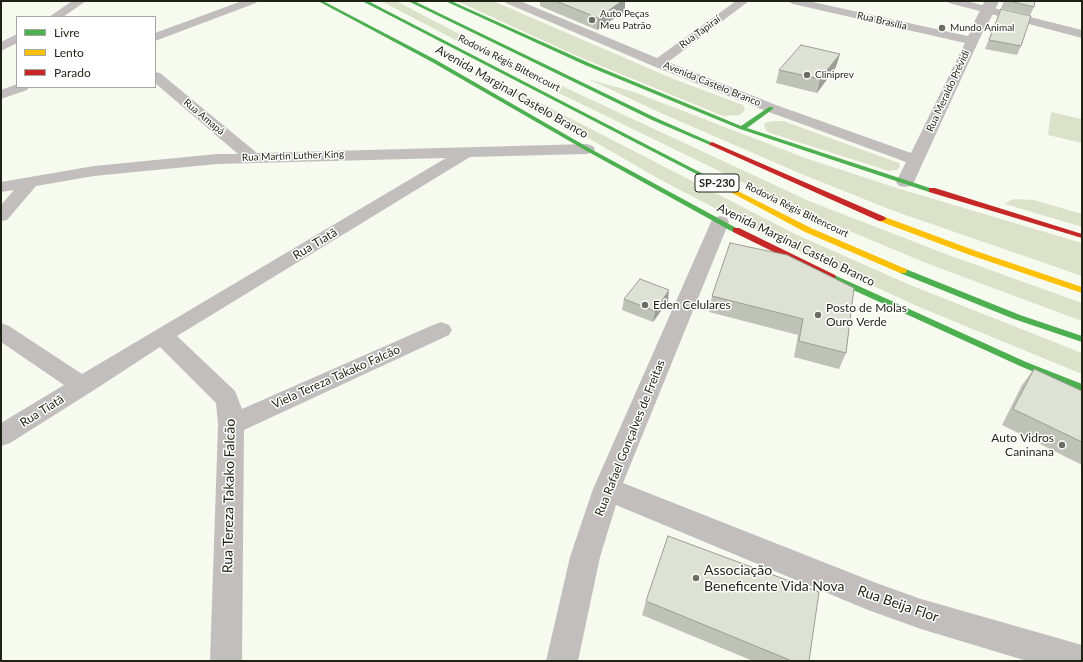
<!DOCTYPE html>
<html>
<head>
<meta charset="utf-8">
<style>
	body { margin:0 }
	#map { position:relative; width:1083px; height:662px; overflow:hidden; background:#f7faee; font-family:Lato,sans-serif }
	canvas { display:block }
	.frame { position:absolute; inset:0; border:2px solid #1f2215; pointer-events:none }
	.legend { position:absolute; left:16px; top:16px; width:140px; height:72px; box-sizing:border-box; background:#fff; border:1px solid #a5a7a1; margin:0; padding:5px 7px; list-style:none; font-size:12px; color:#1f2215 }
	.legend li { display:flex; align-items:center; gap:8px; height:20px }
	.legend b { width:20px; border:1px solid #a5a7a1 }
</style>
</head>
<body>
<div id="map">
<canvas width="1083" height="662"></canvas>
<div class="frame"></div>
<ul class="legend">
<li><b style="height:5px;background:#4caf50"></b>Livre</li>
<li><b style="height:5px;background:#ffc107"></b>Lento</li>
<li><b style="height:5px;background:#c62828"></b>Parado</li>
</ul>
</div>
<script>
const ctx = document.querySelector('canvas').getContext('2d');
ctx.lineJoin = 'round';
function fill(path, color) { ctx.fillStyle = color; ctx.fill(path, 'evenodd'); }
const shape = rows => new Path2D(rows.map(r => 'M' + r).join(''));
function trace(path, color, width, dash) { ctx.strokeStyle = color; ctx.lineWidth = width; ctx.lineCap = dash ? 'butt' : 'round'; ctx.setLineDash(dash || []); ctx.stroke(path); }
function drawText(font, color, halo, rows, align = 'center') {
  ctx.font = font + ' Lato,sans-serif'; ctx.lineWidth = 3; ctx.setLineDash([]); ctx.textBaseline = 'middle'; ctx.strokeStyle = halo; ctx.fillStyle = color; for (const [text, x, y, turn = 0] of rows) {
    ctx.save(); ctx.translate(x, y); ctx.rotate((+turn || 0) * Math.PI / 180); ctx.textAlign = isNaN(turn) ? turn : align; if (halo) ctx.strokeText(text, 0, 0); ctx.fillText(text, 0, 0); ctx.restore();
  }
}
fill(shape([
	[381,1,396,1,536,74,809,201,943,253,1082,303,1082,321,931,265,799,210,528,78],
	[457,1,493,1,671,78,743,105,745,110,740,115,723,116,577,56],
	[469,69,525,95,795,234,910,285,1082,353,1082,374,919,307,785,245,659,179],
	[588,79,634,92,805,158,900,189,1082,243,1082,276,894,211,799,173,663,114],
	[1051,112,1082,119,1082,143,1048,135],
	[773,121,783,121,899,163,900,167,897,170,889,171,770,133,767,131,764,126,765,123],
	[1015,199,1034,200,1082,214,1082,227,1005,204,1009,201]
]), '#dce2c9');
fill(shape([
	[72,1,86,1,63,17,49,17,72,1],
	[242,1,258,1,256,3,155,41,155,33,242,1],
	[504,1,520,1,657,58,736,1,749,1,668,62,776,105,911,153,965,43,793,4,787,1,808,1,968,36,974,26,982,26,984,29,914,182,911,186,905,187,899,186,896,182,906,162,766,111,653,66,506,3,504,1],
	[947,1,966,1,1082,30,1082,38,949,3,947,1],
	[17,34,17,43,1,51,1,42,17,34],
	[155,72,160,73,257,153,587,144,593,146,595,149,593,152,587,154,470,157,177,336,235,391,242,409,433,325,441,322,449,325,452,330,449,335,244,430,242,661,210,661,218,425,216,403,160,347,91,392,10,443,1,446,1,423,64,385,1,342,1,323,9,326,82,374,446,158,217,164,94,176,36,186,7,220,1,221,1,205,14,190,1,192,1,182,94,166,217,154,238,154,155,83,155,72],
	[17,84,17,87,29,87,27,90,1,99,1,90,17,84],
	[720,216,727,218,729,222,623,483,879,584,921,599,1082,645,1082,661,1027,661,921,629,868,610,616,505,600,557,578,661,546,661,570,557,593,489,711,222,713,218,720,216]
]), '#c3bebe');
fill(shape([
	[318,1,323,1,436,60,589,148,740,230,739,232,733,232,585,150,432,62,318,1],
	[362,1,368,1,711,178,708,180,706,179,362,1],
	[408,1,414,1,656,118,715,144,710,145,652,120,408,1],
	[445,1,451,1,589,63,741,126,769,107,773,107,773,109,747,128,936,190,935,192,929,192,740,129,585,65,445,1],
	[903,268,1020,315,1082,336,1082,342,1014,319,900,273,899,271,900,269,903,268],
	[832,274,1026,362,1082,384,1082,392,1020,366,829,279,828,277,829,275,832,274]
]), '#4caf50');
fill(shape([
	[708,176,811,228,906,269,907,271,906,273,900,273,805,232,706,179,705,178,708,176],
	[879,217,885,217,976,251,1082,287,1082,293,970,255,879,221,879,217]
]), '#ffc107');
fill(shape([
	[712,142,885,217,886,219,882,221,879,221,710,145,709,144,712,142],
	[929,188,935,188,1082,234,1082,238,929,192,929,188],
	[733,228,739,228,835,275,836,277,832,280,829,279,733,232,733,228]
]), '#c62828');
trace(shape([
	[980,25,992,1]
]), '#c3bebe', 13);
fill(shape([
	[540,1,625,1,625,11,597,30,540,6],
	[1004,1,1035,1,1034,7,1030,15,1001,8],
	[1001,9,1021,46,1017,55,985,49],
	[836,67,817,93,776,83,779,70],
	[854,288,846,353,839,369,794,357,798,335,709,312,712,296],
	[624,299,668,301,653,322,622,310],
	[1034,369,1082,391,1082,465,1002,425,1022,385],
	[646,601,809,661,753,661,642,615]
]), '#bfc2b6');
fill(shape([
	[622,1,625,1,625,11,597,30,598,18],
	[840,54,836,67,817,93,820,79],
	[669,290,668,301,653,322,655,311]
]), '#9b9e94');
const building = shape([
	[556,1,622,1,598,18,556,1],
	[1009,1,1035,1,1034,7,1009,1],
	[1001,9,1031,16,1021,46,989,40,1001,9],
	[801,45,840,54,820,79,779,70,801,45],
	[730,243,787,255,854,288,846,353,799,341,803,319,712,296,730,243],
	[640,279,669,290,655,311,624,299,640,279],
	[1034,369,1082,391,1082,442,1013,409,1034,369],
	[668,536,819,592,809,661,792,661,646,601,668,536]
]);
fill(building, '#dee2d4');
trace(building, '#9b9e94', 1);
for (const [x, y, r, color] of [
	[592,20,4,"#6b6e61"],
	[942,28,4,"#6b6e61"],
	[807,75,4,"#6b6e61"],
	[645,305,4,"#6b6e61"],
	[818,315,4,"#6b6e61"],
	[1062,445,4,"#6b6e61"],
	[696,578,4,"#6b6e61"]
]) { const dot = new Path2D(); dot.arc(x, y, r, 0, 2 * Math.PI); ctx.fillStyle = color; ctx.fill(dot); trace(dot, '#fff', 1.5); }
drawText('10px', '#1f2215', '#fff', [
	["Auto Peças",600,14],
	["Meu Patrão",600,26],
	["Mundo Animal",950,28],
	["Cliniprev",815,75]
], 'left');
drawText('10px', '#1f2215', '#fff', [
	["Rua Brasília",882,21,13],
	["Rua Tapiraí",700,32,-36],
	["Rodovia Régis Bittencourt",509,63,27],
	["Avenida Castelo Branco",712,84,22],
	["Rua Meraldo Prévidi",948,91,-65],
	["Rua Amapá",204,117,40],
	["Rua Martin Luther King",293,156,-2],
	["Rodovia Régis Bittencourt",797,210,26]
]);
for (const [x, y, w] of [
	[717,183,44]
]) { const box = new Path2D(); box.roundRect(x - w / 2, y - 9, w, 18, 3); ctx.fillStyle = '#fff'; ctx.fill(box); trace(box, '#1f2215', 1); }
drawText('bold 11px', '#1f2215', null, [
	["SP-230",717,183]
]);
drawText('12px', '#1f2215', '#fff', [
	["Avenida Marginal Castelo Branco",512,92,30],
	["Rua Tiatã",315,244,-31],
	["Avenida Marginal Castelo Branco",796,245,26],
	["Viela Tereza Takako Falcão",336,377,-24],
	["Rua Tiatã",42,411,-32],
	["Rua Rafael Gonçalves de Freitas",630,438,-68]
]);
drawText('12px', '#1f2215', '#fff', [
	["Eden Celulares",653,305],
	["Posto de Molas",826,308],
	["Ouro Verde",826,322],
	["Auto Vidros",1054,438,"right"],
	["Caninana",1054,452,"right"]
], 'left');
drawText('14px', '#1f2215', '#fff', [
	["Rua Tereza Takako Falcão",229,496,-89],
	["Rua Beija Flor",898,604,19]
]);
drawText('14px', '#1f2215', '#fff', [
	["Associação",704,570],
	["Beneficente Vida Nova",704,586]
], 'left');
</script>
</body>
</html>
